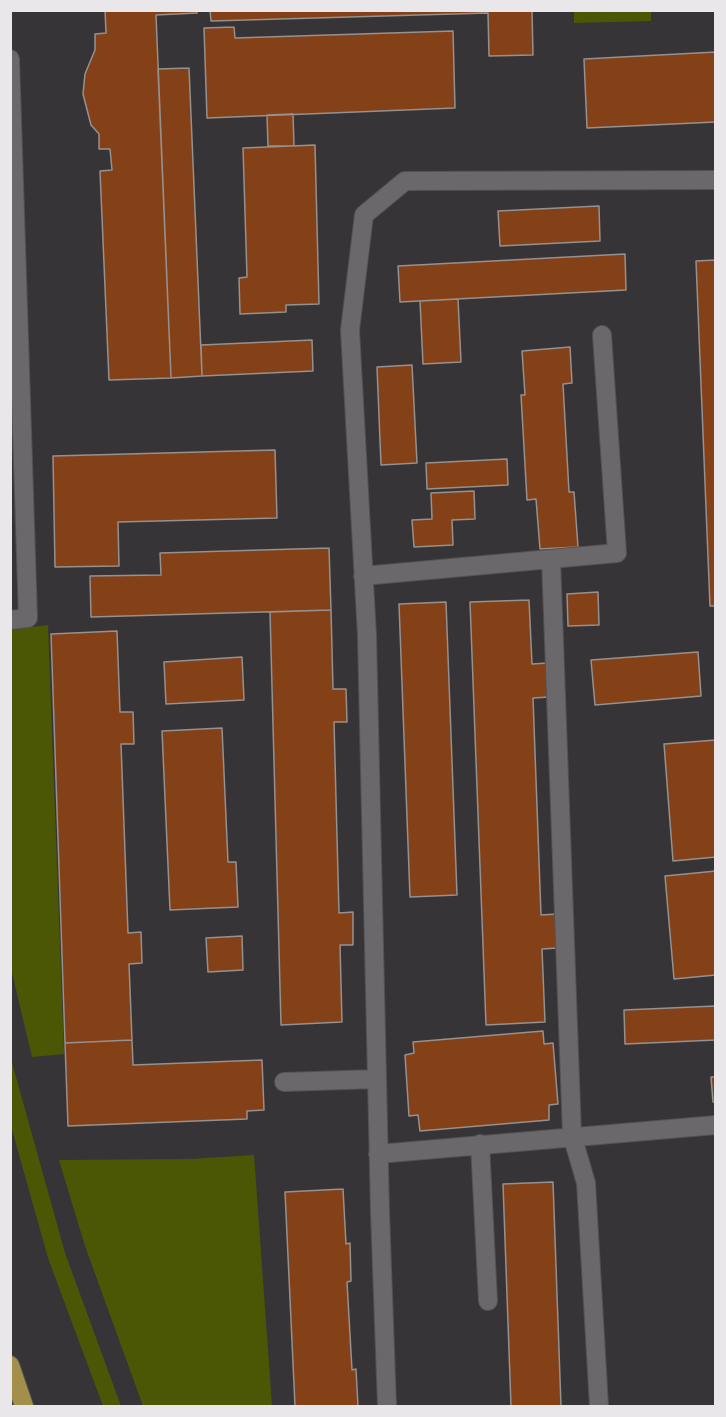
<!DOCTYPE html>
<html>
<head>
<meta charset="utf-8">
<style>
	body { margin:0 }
	#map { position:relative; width:726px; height:1417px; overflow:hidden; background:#373437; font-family:"Varela Round",sans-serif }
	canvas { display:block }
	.frame { position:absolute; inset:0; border:12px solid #e9e7e9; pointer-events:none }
</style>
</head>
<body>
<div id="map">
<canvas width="726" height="1417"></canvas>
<div class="frame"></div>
</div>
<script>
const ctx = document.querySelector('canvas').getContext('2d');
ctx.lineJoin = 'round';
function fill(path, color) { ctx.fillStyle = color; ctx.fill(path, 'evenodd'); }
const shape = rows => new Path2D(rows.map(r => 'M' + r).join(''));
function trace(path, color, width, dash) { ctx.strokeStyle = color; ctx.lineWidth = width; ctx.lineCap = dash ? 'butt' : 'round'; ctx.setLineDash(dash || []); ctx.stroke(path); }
fill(shape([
	[574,11,651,11,651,21,574,23],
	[48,625,64,1054,32,1057,10,964,10,630],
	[11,1059,65,1253,121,1406,103,1406,48,1258,11,1126],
	[254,1155,272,1406,143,1406,85,1246,59,1160,191,1159]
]), '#4c5706');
const building = shape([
	[105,10,197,10,197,13,156,15,171,378,109,380,100,171,112,170,110,149,99,149,99,134,91,125,83,94,85,74,95,50,95,34,106,33,105,10],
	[210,10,532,10,533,55,489,56,488,13,211,21,210,10],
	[234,27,235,38,453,31,455,108,207,118,204,28,234,27],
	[716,52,716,122,587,128,584,59,716,52],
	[189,68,202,376,171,378,158,69,189,68],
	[293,114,294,146,268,146,267,115,293,114],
	[315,145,319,304,286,305,286,312,240,314,239,278,247,277,243,148,315,145],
	[599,206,600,241,500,246,498,211,599,206],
	[625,254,626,290,400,302,398,266,625,254],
	[716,260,716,606,710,606,696,261,716,260],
	[458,299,461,362,423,364,420,301,458,299],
	[312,340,313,371,202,376,201,345,312,340],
	[570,347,572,383,563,384,569,492,574,492,578,547,540,549,536,499,527,500,521,395,525,395,522,351,570,347],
	[412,365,417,463,381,465,377,367,412,365],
	[275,450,277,518,118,522,119,566,55,567,53,456,275,450],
	[507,459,508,485,427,489,426,463,507,459],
	[474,491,475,519,452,520,453,545,414,547,412,520,432,519,431,493,474,491],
	[329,548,331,610,91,617,90,576,161,575,160,553,329,548],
	[598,592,599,625,568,626,567,594,598,592],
	[529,600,532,664,548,663,549,697,533,698,541,915,557,914,558,948,542,949,545,1022,486,1025,470,602,529,600],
	[446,602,457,895,410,897,399,604,446,602],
	[331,610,333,689,346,689,347,722,334,722,339,913,353,912,353,945,340,945,342,1022,281,1025,270,612,331,610],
	[117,631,120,712,133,712,134,744,121,744,128,933,141,932,142,963,129,964,132,1040,65,1043,51,634,117,631],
	[698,652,701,696,595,705,591,660,698,652],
	[242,657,244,700,166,704,164,662,242,657],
	[222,728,228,862,236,862,238,907,170,910,162,731,222,728],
	[716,740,716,857,673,861,664,744,716,740],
	[716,871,716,975,674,979,665,876,716,871],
	[242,936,243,970,208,972,206,938,242,936],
	[716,1006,716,1040,625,1044,624,1010,716,1006],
	[543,1031,544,1044,553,1043,558,1104,549,1105,549,1120,420,1131,418,1115,409,1116,405,1055,414,1053,413,1042,543,1031],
	[132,1040,133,1065,262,1060,264,1110,247,1111,247,1119,68,1126,65,1043,132,1040],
	[711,1077,716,1077,716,1102,713,1102,711,1077],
	[553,1182,561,1406,511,1406,503,1184,553,1182],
	[343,1189,346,1244,350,1243,351,1281,347,1282,352,1370,356,1369,358,1406,295,1406,285,1192,343,1189]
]);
fill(building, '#844117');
trace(building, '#96918f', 1.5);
const street = shape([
	[10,59,28,618,10,620],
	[551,559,572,1135,586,1183,599,1406],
	[363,576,617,553,602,335],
	[284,1082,376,1079],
	[480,1144,488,1301],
	[378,1154,716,1125],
	[387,1406,380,1212,367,636,350,330,364,215,405,181,716,180]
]);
const primary = shape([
	[10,1365,24,1406]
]);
trace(street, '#545154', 20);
trace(primary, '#545154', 20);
trace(street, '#6b686b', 18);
trace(primary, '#a18f4a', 18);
</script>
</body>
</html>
